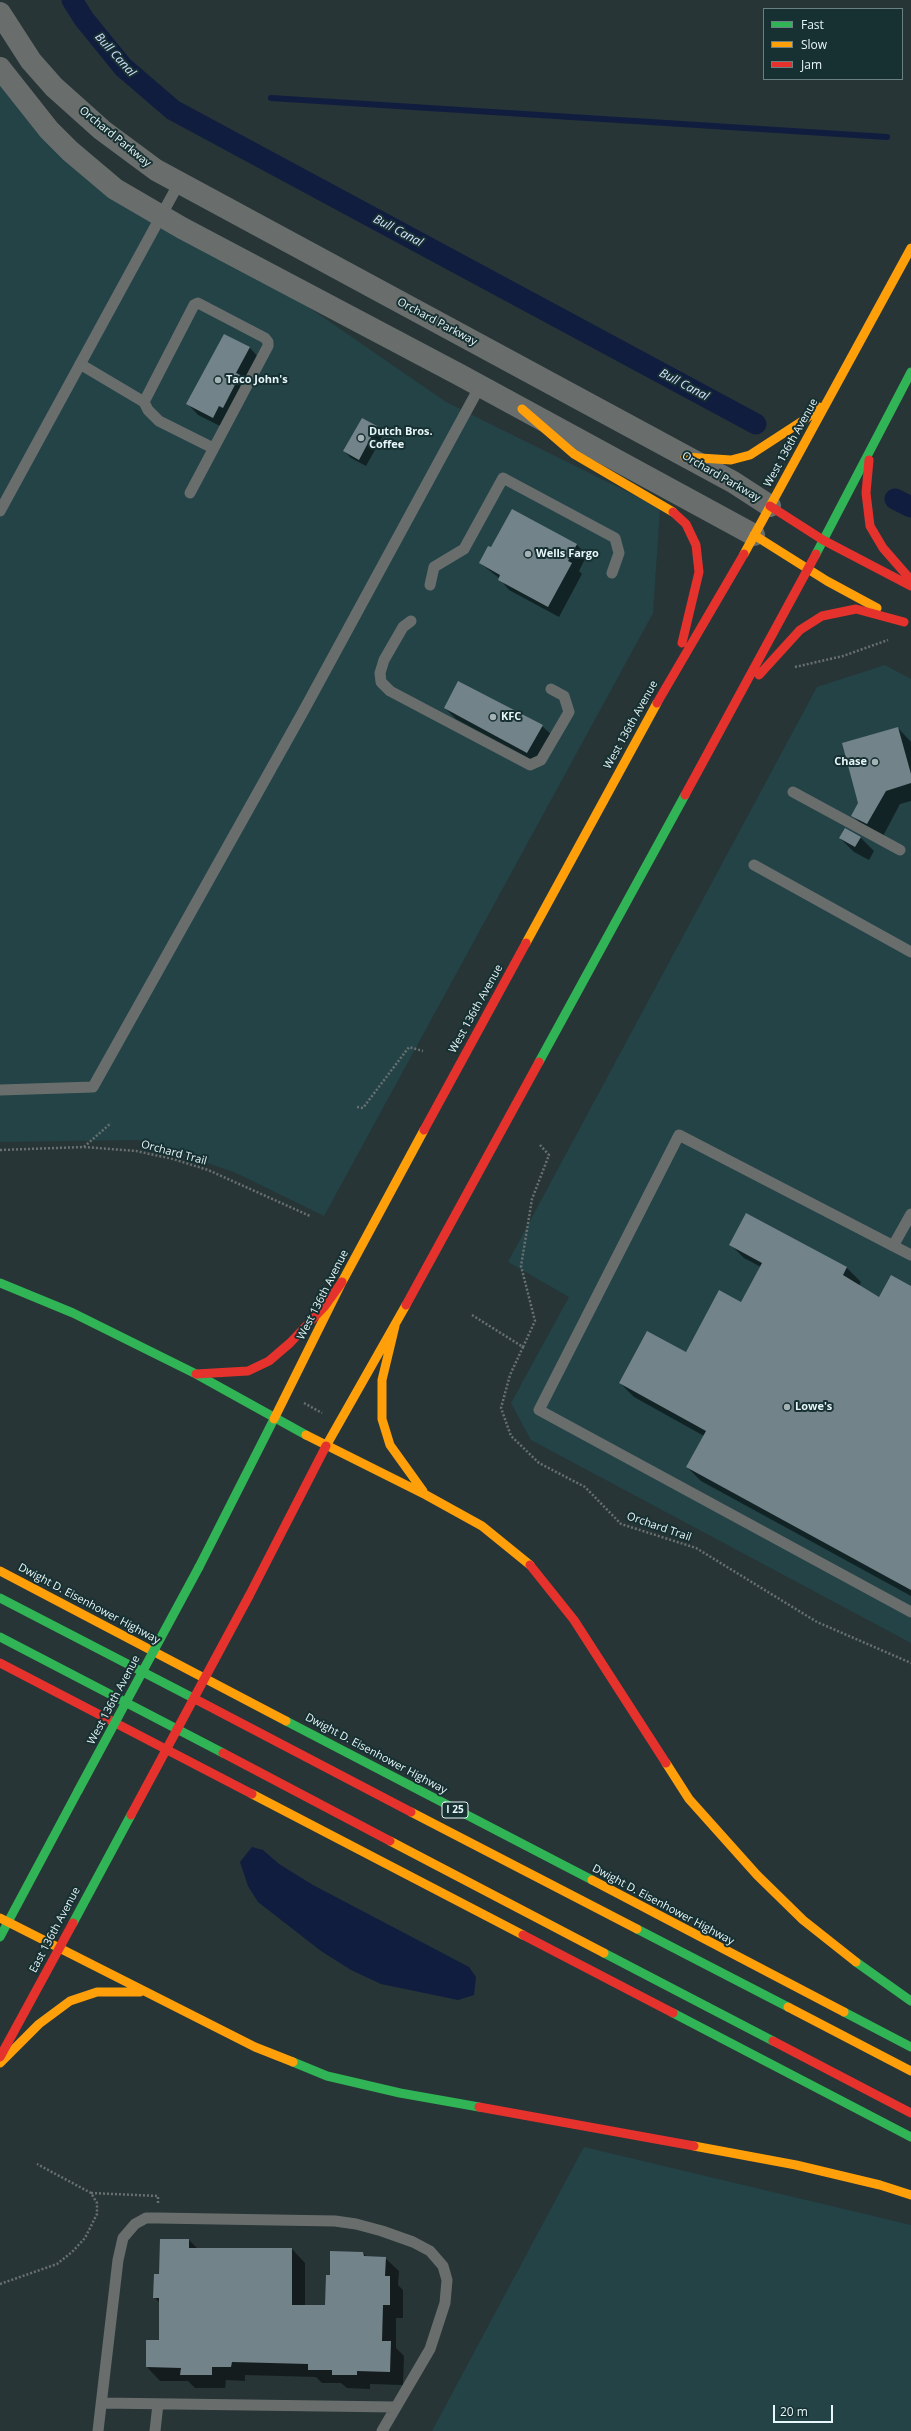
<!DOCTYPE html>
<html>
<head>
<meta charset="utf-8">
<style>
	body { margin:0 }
	#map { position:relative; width:911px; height:2431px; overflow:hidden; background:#273537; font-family:"Open Sans",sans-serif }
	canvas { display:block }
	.legend { position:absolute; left:763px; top:8px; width:140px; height:72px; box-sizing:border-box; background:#173032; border:1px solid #6a7f81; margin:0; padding:5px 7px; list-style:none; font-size:12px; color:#e7f6f8 }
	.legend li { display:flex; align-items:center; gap:8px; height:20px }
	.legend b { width:20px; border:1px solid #6a7f81 }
	.scale { position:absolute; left:773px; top:2405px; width:60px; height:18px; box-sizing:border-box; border:2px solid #e7f6f8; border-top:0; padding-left:5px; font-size:12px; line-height:14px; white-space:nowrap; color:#e7f6f8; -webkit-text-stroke:3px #173032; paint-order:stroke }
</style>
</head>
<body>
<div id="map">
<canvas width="911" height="2431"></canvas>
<ul class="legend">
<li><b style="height:5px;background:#30b455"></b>Fast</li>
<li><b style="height:5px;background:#ff9f0a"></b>Slow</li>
<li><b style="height:5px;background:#e5322d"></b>Jam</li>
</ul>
<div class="scale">20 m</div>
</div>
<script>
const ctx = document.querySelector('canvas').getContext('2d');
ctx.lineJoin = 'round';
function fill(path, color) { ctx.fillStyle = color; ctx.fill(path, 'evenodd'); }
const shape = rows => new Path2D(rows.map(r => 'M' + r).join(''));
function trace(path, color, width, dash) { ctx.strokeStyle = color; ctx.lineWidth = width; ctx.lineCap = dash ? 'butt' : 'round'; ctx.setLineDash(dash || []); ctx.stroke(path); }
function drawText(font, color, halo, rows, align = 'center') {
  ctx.font = font + ' "Open Sans",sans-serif'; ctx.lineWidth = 4; ctx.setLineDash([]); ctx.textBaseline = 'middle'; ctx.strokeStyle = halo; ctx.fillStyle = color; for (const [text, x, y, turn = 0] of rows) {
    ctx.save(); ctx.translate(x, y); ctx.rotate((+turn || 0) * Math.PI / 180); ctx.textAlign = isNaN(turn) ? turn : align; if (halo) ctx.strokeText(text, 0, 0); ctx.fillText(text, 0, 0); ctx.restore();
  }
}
fill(shape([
	[0,68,70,151,224,249,446,402,660,508,653,613,324,1216,234,1172,138,1140,0,1142],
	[885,665,911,679,911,1643,531,1440,511,1403,569,1297,508,1262,817,687],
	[584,2147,911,2225,911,2431,432,2431]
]), '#234347');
fill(shape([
	[252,1847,263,1850,279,1864,313,1885,469,1967,476,1977,474,1995,458,2000,381,1984,351,1970,321,1951,258,1902,248,1886,240,1862]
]), '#101d3f');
fill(shape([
	[225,335,250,348,260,359,224,428,198,415,188,404],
	[362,419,377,427,384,434,366,466,351,458,344,451],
	[577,545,587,555,579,571,582,574,559,617,509,590,499,578,480,563],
	[445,708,542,726,553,736,538,763,456,719],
	[898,728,911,742,911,801,900,804,882,838,866,829,852,815],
	[860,837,874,851,869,860,854,852,840,838],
	[747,1214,847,1268,861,1282,859,1286,880,1298,911,1287,911,1596,701,1481,687,1467,704,1436,634,1397,620,1383,686,1353,742,1303,761,1267,744,1258,730,1244],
	[189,2240,198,2249,292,2249,305,2263,305,2306,326,2306,331,2276,363,2253,367,2257,385,2258,399,2271,398,2285,403,2290,403,2318,396,2318,396,2348,404,2356,403,2385,370,2384,370,2389,347,2388,341,2383,322,2383,316,2377,245,2375,245,2381,226,2380,225,2388,195,2388,188,2381,160,2381,147,2367,147,2341,160,2341,160,2303,154,2297,160,2275]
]), '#0007');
trace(shape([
	[271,98,887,137]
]), '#101d3f', 6);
trace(shape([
	[72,0,84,19,123,67,173,110,756,424],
	[895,499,911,507]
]), '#101d3f', 21);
fill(shape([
	[224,334,250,347,236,373,240,375,223,408,219,406,213,418,186,404],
	[362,418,377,426,359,460,343,451],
	[512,509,577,544,568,561,572,563,548,607,498,580,500,575,479,563,488,546,491,547],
	[458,681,543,725,527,753,444,708],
	[898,727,911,774,911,783,886,791,867,824,851,816,858,803,842,743],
	[845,828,861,837,855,847,839,838],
	[746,1213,847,1267,843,1275,879,1297,891,1275,911,1286,911,1590,686,1467,706,1431,619,1383,647,1331,686,1352,719,1290,741,1302,762,1263,729,1245],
	[160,2239,189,2239,189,2248,292,2248,292,2305,325,2305,326,2275,330,2275,330,2251,363,2252,364,2256,386,2257,385,2276,390,2276,390,2305,383,2305,382,2341,391,2341,390,2372,357,2371,357,2375,332,2375,332,2370,308,2370,308,2364,232,2362,231,2367,212,2367,212,2375,180,2375,181,2368,146,2367,146,2340,159,2340,159,2298,153,2298,154,2274,159,2274]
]), '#72838a');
trace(shape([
	[795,667,843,656,888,640],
	[357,1107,363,1108,409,1047,423,1051],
	[84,1147,111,1123],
	[0,1150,84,1147,136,1151,173,1159,208,1170,310,1216],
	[472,1315,523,1347,510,1375,501,1408,511,1436,539,1463,585,1487,621,1524,696,1548,817,1622,911,1663],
	[523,1347,535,1321,521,1266,532,1199,549,1155,540,1145],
	[304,1403,322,1413],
	[91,2193,158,2196,158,2203],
	[0,2284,57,2264,72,2252,85,2238,97,2214,97,2203,91,2193,37,2164]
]), '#6a7070', 2.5, [2, 2]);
trace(shape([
	[80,364,144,402,194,305,198,303,265,338,268,342,268,346,190,493],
	[144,402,148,410,159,421,213,448],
	[0,511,179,183],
	[430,585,434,567,464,549,503,478,615,538,619,553,612,573],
	[411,621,403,627,384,660,380,673,381,682,390,691,530,765,541,760,569,712,564,696,551,689],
	[793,792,900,850],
	[754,865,911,952],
	[0,1090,93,1087,304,710,480,386],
	[893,1246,911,1214],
	[911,1255,679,1135,539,1410,911,1612],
	[102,2403,395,2407],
	[98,2431,118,2260,123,2238,135,2224,146,2218,157,2218,335,2221,356,2224,382,2231,413,2242,430,2251,443,2266,447,2280,445,2303,430,2349,382,2431],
	[155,2431,158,2404]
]), '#696e6d', 11);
trace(shape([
	[0,13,31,61,54,87,102,130,156,170,733,482,770,506],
	[0,68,49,130,70,151,115,189,182,228,460,375,754,535]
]), '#696e6d', 22);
trace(shape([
	[816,554,911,372],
	[539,1062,685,795],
	[0,1283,73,1313,196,1374,306,1435],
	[199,1567,274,1419],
	[0,1598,197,1700],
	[0,1637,223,1753],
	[286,1721,592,1880],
	[73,1923,131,1815],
	[637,1929,788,2007],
	[0,1937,78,1791],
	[604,1953,773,2041],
	[856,1962,911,2001],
	[844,2012,911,2047],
	[673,2013,911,2137],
	[293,2062,327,2076,400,2093,479,2107]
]), '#30b455', 9);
trace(shape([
	[522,409,574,454,673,512],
	[685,457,731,460,750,455,807,418,819,407],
	[754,535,827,581,877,608],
	[744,554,911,248],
	[526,943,657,703],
	[395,1326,382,1380,382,1419,390,1445,423,1491],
	[274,1419,342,1282,424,1130],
	[306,1435,426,1495,482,1526,530,1565],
	[326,1446,406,1305],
	[0,1571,286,1721],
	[666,1763,689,1799,757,1875,803,1920,856,1962],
	[252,1794,523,1935],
	[411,1812,637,1929],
	[390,1841,604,1953],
	[592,1880,844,2012],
	[0,1918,255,2047,293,2062],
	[788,2007,911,2071],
	[0,2063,39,2024,70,2001,97,1992,140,1992],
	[694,2146,796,2165,880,2185,911,2195]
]), '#ff9f0a', 9);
trace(shape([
	[869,460,866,493,870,526,883,548,911,580],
	[770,506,823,540,911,586],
	[673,512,686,524,696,545,699,572,682,643],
	[759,675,800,630,822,616,856,609,904,622],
	[657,703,744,554],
	[685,795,816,554],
	[424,1130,526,943],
	[406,1305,539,1062],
	[196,1374,248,1371,269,1361,290,1343,324,1307,342,1282],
	[530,1565,574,1620,666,1763],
	[249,1596,326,1446],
	[0,1663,252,1794],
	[197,1700,411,1812],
	[223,1753,390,1841],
	[523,1935,673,2013],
	[773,2041,911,2113],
	[0,2057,73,1923],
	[479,2107,694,2146]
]), '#e5322d', 9);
trace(shape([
	[78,1791,199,1567]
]), '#30b455', 9);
trace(shape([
	[131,1815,249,1596]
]), '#e5322d', 9);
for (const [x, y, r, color] of [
	[218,380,4,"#a4b2b4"],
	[361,438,4,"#a4b2b4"],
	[528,554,4,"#a4b2b4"],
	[493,717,4,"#a4b2b4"],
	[875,762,4,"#a4b2b4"],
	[787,1407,4,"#a4b2b4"]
]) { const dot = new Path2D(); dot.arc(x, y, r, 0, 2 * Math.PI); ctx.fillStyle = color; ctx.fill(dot); trace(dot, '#173032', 1.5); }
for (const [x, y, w] of [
	[455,1810,26]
]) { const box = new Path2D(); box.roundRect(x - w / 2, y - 8, w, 16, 3); ctx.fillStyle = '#173032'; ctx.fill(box); trace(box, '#e7f6f8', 1); }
drawText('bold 10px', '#e7f6f8', null, [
	["I 25",455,1810]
]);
drawText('11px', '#e7f6f8', '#173032', [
	["Orchard Parkway",115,137,39],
	["Orchard Parkway",437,322,28],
	["West 136th Avenue",791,443,-61],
	["Orchard Parkway",721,477,30],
	["West 136th Avenue",631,725,-61],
	["West 136th Avenue",476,1009,-61],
	["Orchard Trail",174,1153,15],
	["West 136th Avenue",323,1295,-63],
	["Orchard Trail",659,1527,19],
	["Dwight D. Eisenhower Highway",89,1604,28],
	["West 136th Avenue",114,1700,-62],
	["Dwight D. Eisenhower Highway",376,1754,28],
	["Dwight D. Eisenhower Highway",663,1905,28],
	["East 136th Avenue",55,1930,-62]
]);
drawText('bold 11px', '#e7f6f8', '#173032', [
	["Taco John's",226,380],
	["Dutch Bros.",369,432],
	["Coffee",369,445],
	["Wells Fargo",536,554],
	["KFC",501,717],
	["Chase",867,762,"right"],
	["Lowe's",795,1407]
], 'left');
drawText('italic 12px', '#d5e1fe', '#173032', [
	["Bull Canal",115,55,48],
	["Bull Canal",398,231,28],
	["Bull Canal",684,385,28]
]);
</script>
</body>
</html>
